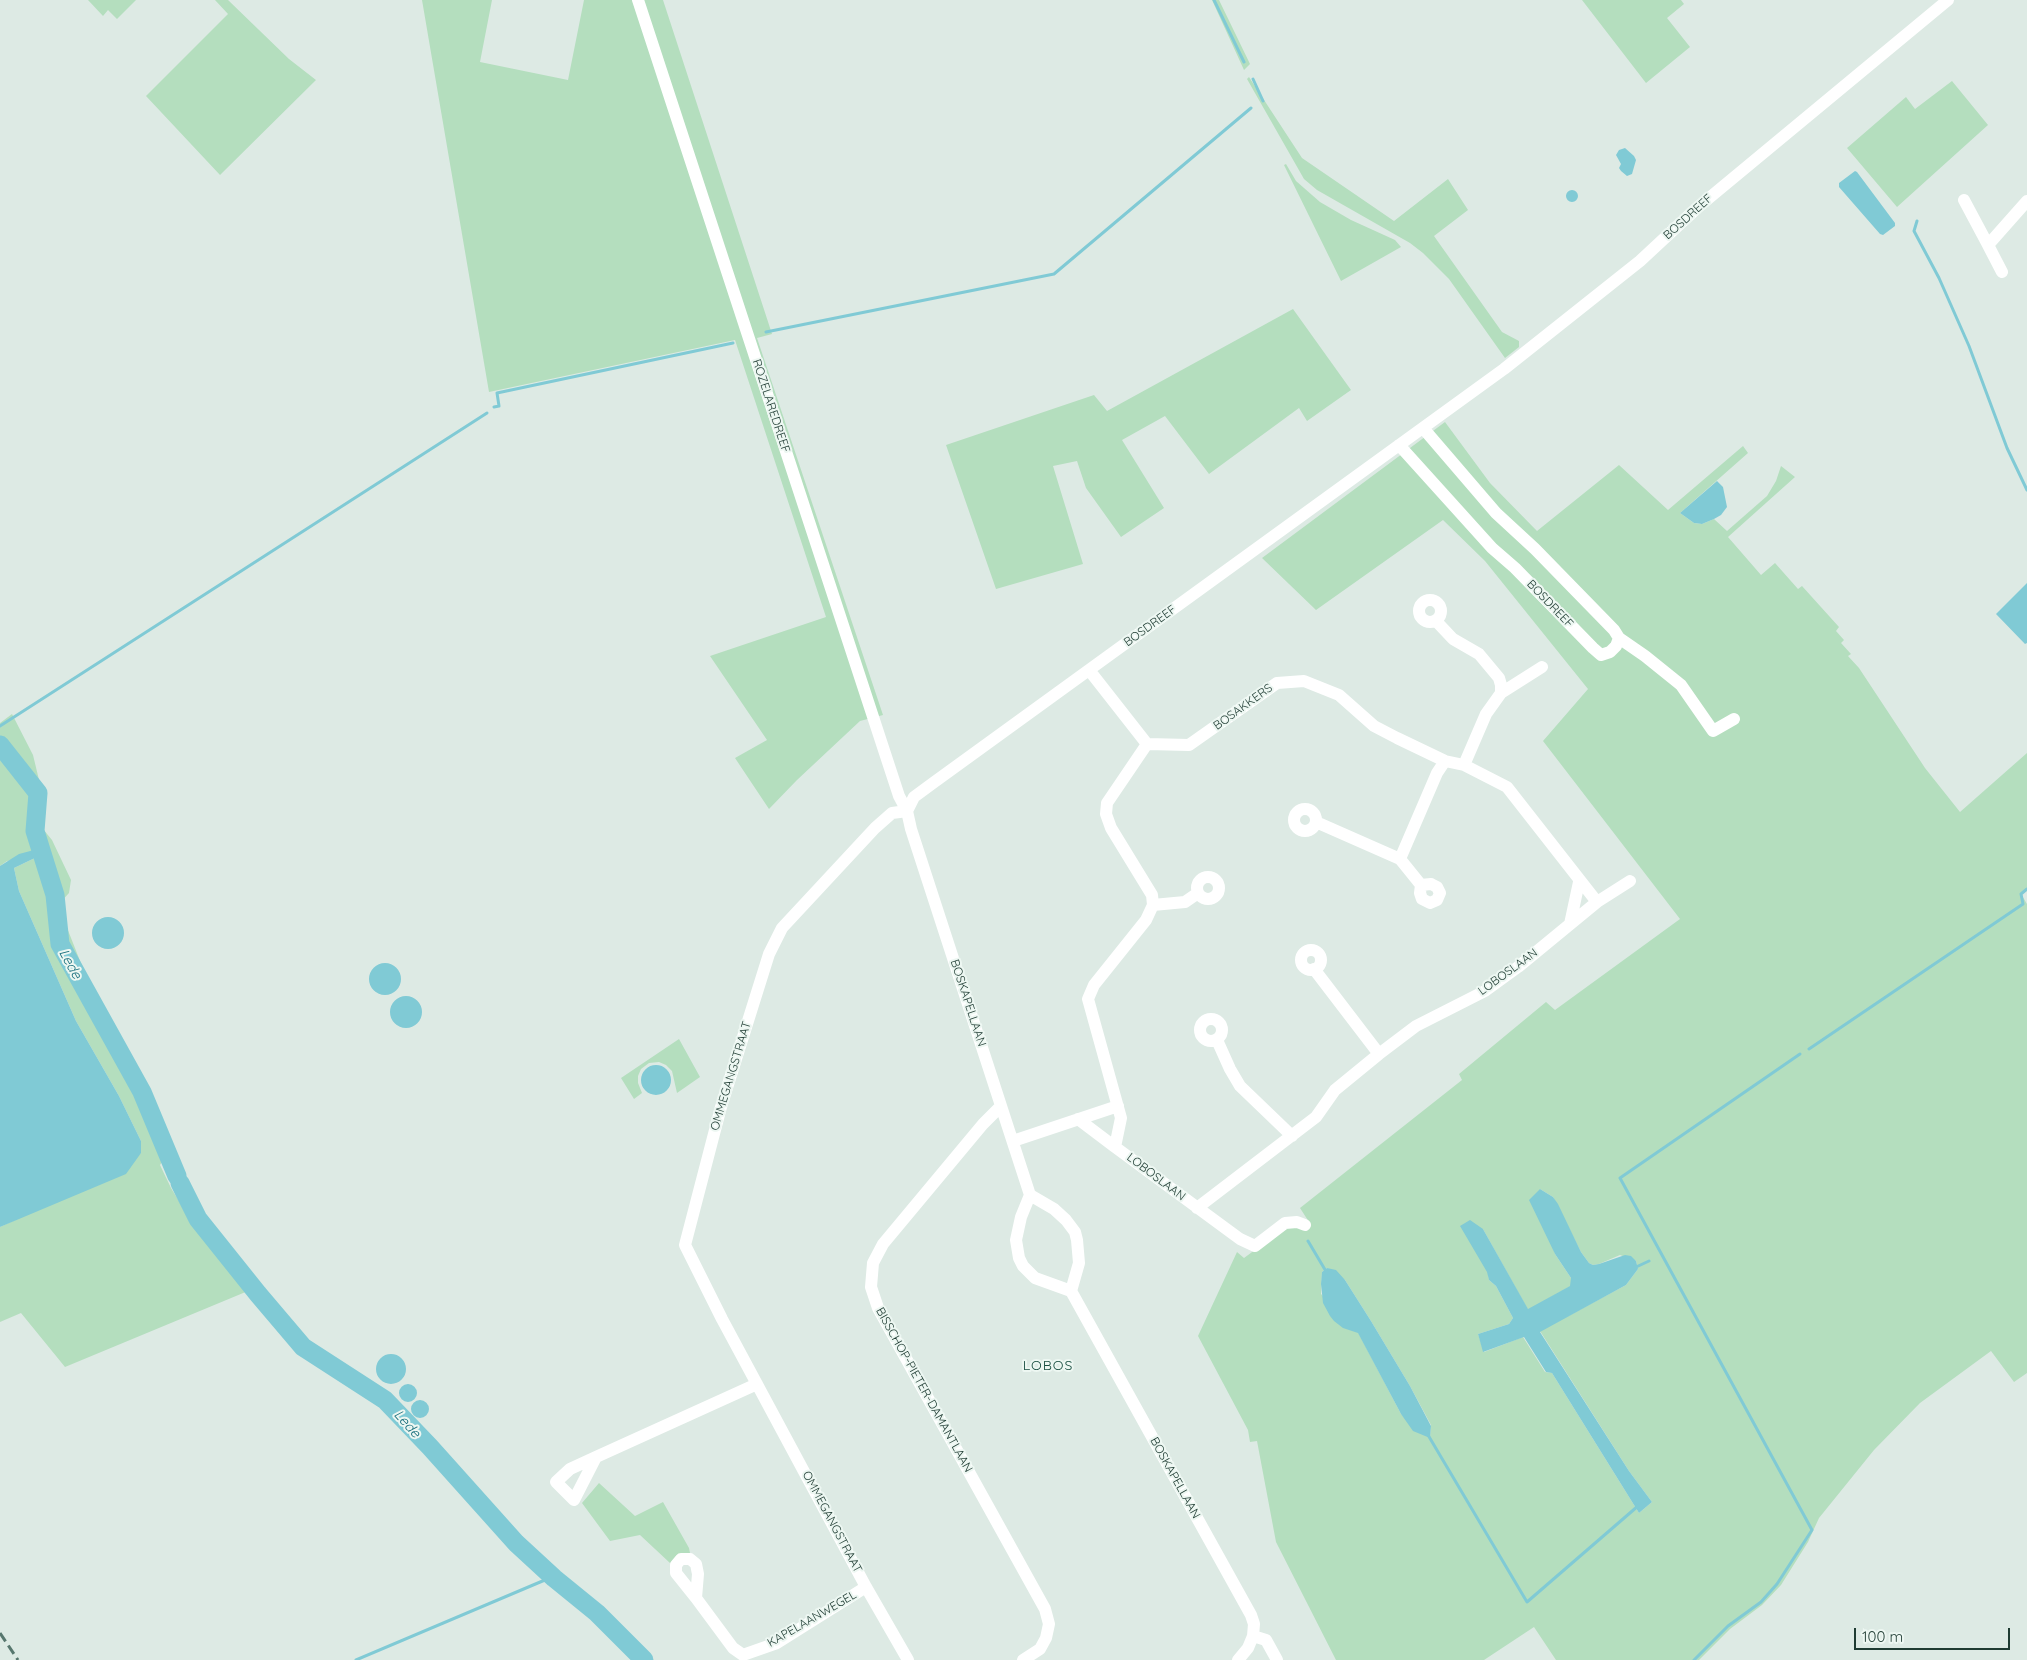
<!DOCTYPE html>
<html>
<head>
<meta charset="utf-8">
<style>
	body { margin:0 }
	#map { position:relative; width:2027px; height:1660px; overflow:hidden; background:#ddeae4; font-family:Quicksand,sans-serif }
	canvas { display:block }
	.scale { position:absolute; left:1854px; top:1628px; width:156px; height:22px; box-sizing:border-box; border:2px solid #1e3b32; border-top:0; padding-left:6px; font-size:15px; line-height:18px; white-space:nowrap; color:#1e3b32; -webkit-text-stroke:4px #edf7f2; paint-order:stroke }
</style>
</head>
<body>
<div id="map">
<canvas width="2027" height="1660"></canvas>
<div class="scale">100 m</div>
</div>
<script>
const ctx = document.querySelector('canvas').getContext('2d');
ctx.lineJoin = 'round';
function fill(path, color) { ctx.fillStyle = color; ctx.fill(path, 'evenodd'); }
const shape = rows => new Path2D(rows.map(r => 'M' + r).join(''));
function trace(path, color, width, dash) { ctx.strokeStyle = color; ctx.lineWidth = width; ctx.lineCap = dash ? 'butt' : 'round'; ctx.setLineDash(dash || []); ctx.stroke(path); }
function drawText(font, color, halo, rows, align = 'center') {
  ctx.font = font + ' Quicksand,sans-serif'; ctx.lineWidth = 4; ctx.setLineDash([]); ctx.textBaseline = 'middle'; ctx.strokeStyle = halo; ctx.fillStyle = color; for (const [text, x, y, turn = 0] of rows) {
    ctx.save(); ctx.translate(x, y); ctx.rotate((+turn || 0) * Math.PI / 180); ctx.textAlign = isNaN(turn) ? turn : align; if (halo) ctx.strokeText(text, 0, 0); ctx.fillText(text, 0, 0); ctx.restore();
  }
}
fill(shape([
	[88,0,136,0,117,19,108,10,103,16],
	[215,0,228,0,289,59,316,80,220,175,146,96,228,14],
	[422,0,492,0,480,62,568,80,584,0,663,0,772,334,757,338,883,715,860,721,797,780,769,809,735,758,767,740,710,656,826,617,735,340,489,392],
	[1212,0,1219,0,1250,64,1244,70],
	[1582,0,1681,0,1684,4,1667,18,1690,47,1646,83],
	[1249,77,1302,158,1394,221,1448,179,1468,210,1434,236,1502,332,1519,341,1519,347,1505,358,1449,279,1423,253,1410,243,1317,190,1304,179,1247,79],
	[1952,81,1988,125,1897,207,1847,148,1906,97,1915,109],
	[1286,164,1296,181,1320,202,1351,220,1395,240,1401,247,1341,281,1284,165],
	[1293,309,1351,390,1307,421,1299,408,1209,474,1165,416,1122,440,1164,508,1121,537,1086,488,1077,461,1053,466,1083,564,996,589,946,445,1094,395,1107,411],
	[1445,422,1490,483,1537,531,1619,465,1668,510,1743,446,1748,453,1680,513,1694,523,1702,524,1714,519,1727,531,1767,496,1776,481,1781,466,1795,477,1728,537,1761,575,1775,563,1798,589,1802,586,1839,627,1836,631,1844,640,1841,643,1851,654,1848,656,1859,668,1925,768,1960,812,2027,753,2027,888,2021,894,2027,904,2027,1373,2014,1382,1991,1351,1920,1403,1874,1450,1819,1518,1808,1542,1781,1585,1762,1605,1730,1629,1699,1660,1556,1660,1534,1627,1484,1660,1336,1660,1276,1542,1257,1441,1250,1442,1248,1430,1198,1336,1237,1252,1244,1258,1286,1227,1309,1222,1300,1208,1462,1080,1459,1074,1546,1002,1555,1010,1680,919,1543,741,1588,689,1485,561,1443,520,1316,610,1262,558],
	[1540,1189,1553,1197,1581,1252,1589,1263,1593,1265,1599,1264,1620,1255,1636,1261,1638,1269,1626,1285,1540,1331,1629,1471,1652,1502,1639,1513,1552,1373,1545,1372,1523,1337,1484,1352,1478,1334,1509,1324,1513,1318,1496,1286,1489,1280,1483,1229,1528,1310,1571,1286,1571,1278,1555,1254],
	[1327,1268,1345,1280,1371,1321,1410,1386,1431,1425,1430,1437,1401,1414,1358,1332,1321,1294,1322,1272],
	[12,714,33,755,46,809,43,829,52,840,71,880,69,893,59,904,60,910,84,971,144,1082,170,1149,160,1165,171,1188,197,1231,248,1291,65,1367,21,1313,0,1322,0,1227,32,1212,141,1153,141,1141,119,1096,76,1021,19,891,14,868,39,856,7,861,0,866,0,723],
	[679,1039,700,1077,677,1093,672,1071,666,1065,659,1062,649,1063,641,1069,638,1076,638,1083,642,1093,634,1099,621,1078],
	[599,1483,635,1516,663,1502,689,1548,690,1553,677,1555,670,1563,640,1535,610,1541,582,1503]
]), '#b4debe');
fill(shape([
	[1625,148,1634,156,1636,160,1632,174,1627,176,1621,171,1619,168,1621,164,1616,155,1619,150],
	[1855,171,1857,172,1895,223,1895,226,1883,235,1880,234,1839,187,1839,183],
	'1566 196a6 6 0 1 1 12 0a6 6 0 1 1-12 0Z',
	[1717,481,1723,487,1727,507,1721,515,1714,519,1702,524,1694,523,1680,513],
	[2027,583,2027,643,2025,644,1996,614],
	[34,850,39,856,14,868,19,891,76,1021,119,1096,141,1141,141,1153,126,1174,0,1227,0,866,19,854],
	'92 933a16 16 0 1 1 32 0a16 16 0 1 1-32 0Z',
	'369 979a16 16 0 1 1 32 0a16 16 0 1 1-32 0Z',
	'390 1012a16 16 0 1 1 32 0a16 16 0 1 1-32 0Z',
	'641 1080a15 15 0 1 1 30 0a15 15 0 1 1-30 0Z',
	[1540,1189,1553,1197,1558,1204,1581,1252,1589,1263,1593,1265,1599,1264,1625,1255,1631,1256,1636,1261,1638,1269,1626,1285,1540,1332,1629,1471,1652,1502,1639,1513,1552,1373,1546,1372,1524,1337,1483,1352,1478,1334,1509,1324,1513,1318,1496,1286,1489,1280,1487,1272,1460,1226,1470,1220,1483,1229,1528,1309,1570,1286,1571,1278,1555,1254,1529,1200],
	[1327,1268,1336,1270,1345,1280,1371,1321,1410,1386,1431,1426,1430,1438,1413,1431,1401,1414,1358,1333,1343,1328,1334,1321,1330,1316,1323,1303,1321,1284,1322,1272],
	'376 1369a15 15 0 1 1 30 0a15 15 0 1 1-30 0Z',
	'399 1393a9 9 0 1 1 18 0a9 9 0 1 1-18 0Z',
	'411 1409a9 9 0 1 1 18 0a9 9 0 1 1-18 0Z'
]), '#80cad5');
trace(shape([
	[1214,0,1244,62],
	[1253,79,1263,101],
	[1917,221,1914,231,1939,278,1969,346,2007,448,2027,490],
	[766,332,1054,274,1251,108],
	[494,407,499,406,497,393,733,343],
	[0,726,487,413],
	[33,855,42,851],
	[1809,1049,2023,904,2021,894,2027,889],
	[1308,1241,1327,1273],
	[1634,1268,1649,1261],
	[1428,1435,1527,1602,1638,1506],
	[356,1660,552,1577],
	[1694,1660,1728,1626,1761,1602,1777,1584,1812,1530,1620,1178,1800,1054]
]), '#80cad5', 3);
trace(shape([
	[0,745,38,793,35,831,55,895,60,944,142,1092,177,1176],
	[180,1183,198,1219,258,1294,303,1347,385,1400,430,1447,516,1543,554,1578,597,1613,644,1660]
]), '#80cad5', 19);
trace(shape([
	[638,0,899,796,907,811,911,829,1030,1195,1054,1209,1066,1220,1075,1232,1077,1240,1079,1263,1071,1291],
	[1964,200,1988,245,2027,201],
	[1988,245,2002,272],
	[1399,445,1492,548,1515,568,1593,648,1601,655,1610,652,1616,646,1619,638,1614,630,1535,549,1496,513,1423,428],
	'1419 611a11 11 0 1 1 22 0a11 11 0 1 1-22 0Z',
	[1436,621,1453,639,1479,654,1499,678,1501,685,1501,693,1486,714,1464,765],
	[1619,638,1645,656,1681,685,1713,731,1734,719],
	[1089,670,1147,744],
	[1501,693,1542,667],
	[1147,744,1189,745,1277,683,1304,681,1339,695,1374,726,1397,738,1445,761,1464,765,1507,787,1597,902],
	'1294 820a11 11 0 1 1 22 0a11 11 0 1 1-22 0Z',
	[907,811,914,797,933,783,1504,369,1640,261,1697,208,1948,0],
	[907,811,892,813,875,828,782,928,769,954,721,1107,685,1245,722,1319,866,1587,908,1660],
	[1316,822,1400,859,1437,773,1445,761],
	[1400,859,1421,885],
	'1197 888a11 11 0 1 1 22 0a11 11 0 1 1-22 0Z',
	[1431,884,1437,887,1440,893,1437,900,1430,903,1422,899,1420,893,1421,885,1431,884],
	[1153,905,1185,902,1198,893],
	[1570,924,1579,882],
	'1301 960a10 10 0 1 1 20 0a10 10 0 1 1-20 0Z',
	[1314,969,1379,1054],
	'1200 1030a11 11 0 1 1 22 0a11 11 0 1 1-22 0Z',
	[1217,1040,1230,1069,1240,1086,1292,1136],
	[1001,1106,983,1124,883,1244,873,1263,871,1287,878,1308,1045,1609,1049,1624,1046,1638,1040,1649,1023,1660],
	[1078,1119,1115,1147,1121,1118,1088,999,1094,985,1146,920,1153,905,1152,895,1111,828,1106,814,1107,803,1147,744],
	[1013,1141,1118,1106],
	[1115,1147,1240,1239,1255,1246,1285,1223,1297,1222,1305,1225],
	[1030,1195,1021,1217,1016,1240,1019,1258,1023,1266,1035,1278,1071,1291,1251,1615,1254,1624,1253,1636,1248,1648,1238,1660],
	[1197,1208,1316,1117,1335,1090,1379,1054,1416,1026,1485,991,1518,967,1597,902,1630,881],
	[596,1457,574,1500,556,1482,570,1469,596,1457,757,1384],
	[696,1598,676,1573,676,1565,681,1559,690,1559,696,1564,698,1574,696,1598,733,1648,743,1655,777,1643,866,1587],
	[1253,1636,1266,1640,1277,1660]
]), '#fff', 12);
trace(shape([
	[0,1633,18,1660]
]), '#57776e', 3, [10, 5]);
drawText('12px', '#1e3b32', '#edf7f2', [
	["BOSDREEF",1688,217,-42],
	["ROZELAREDREEF",771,406,72],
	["BOSDREEF",1550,604,46],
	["BOSDREEF",1150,626,-36],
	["BOSAKKERS",1243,707,-36],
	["LOBOSLAAN",1508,972,-36],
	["BOSKAPELLAAN",968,1003,72],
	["OMMEGANGSTRAAT",731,1076,-73],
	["LOBOSLAAN",1156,1177,37],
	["BISSCHOP-PIETER-DAMANTLAAN",924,1390,61],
	["BOSKAPELLAAN",1175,1478,61],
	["OMMEGANGSTRAAT",832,1522,62],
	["KAPELAANWEGEL",812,1619,-30]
]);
drawText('italic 14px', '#146c7a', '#edf7f2', [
	["Lede",70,964,61],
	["Lede",407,1424,48]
]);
ctx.letterSpacing = '1px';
drawText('14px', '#184e40', '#edf7f2', [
	["LOBOS",1048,1366]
]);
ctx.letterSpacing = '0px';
</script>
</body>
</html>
